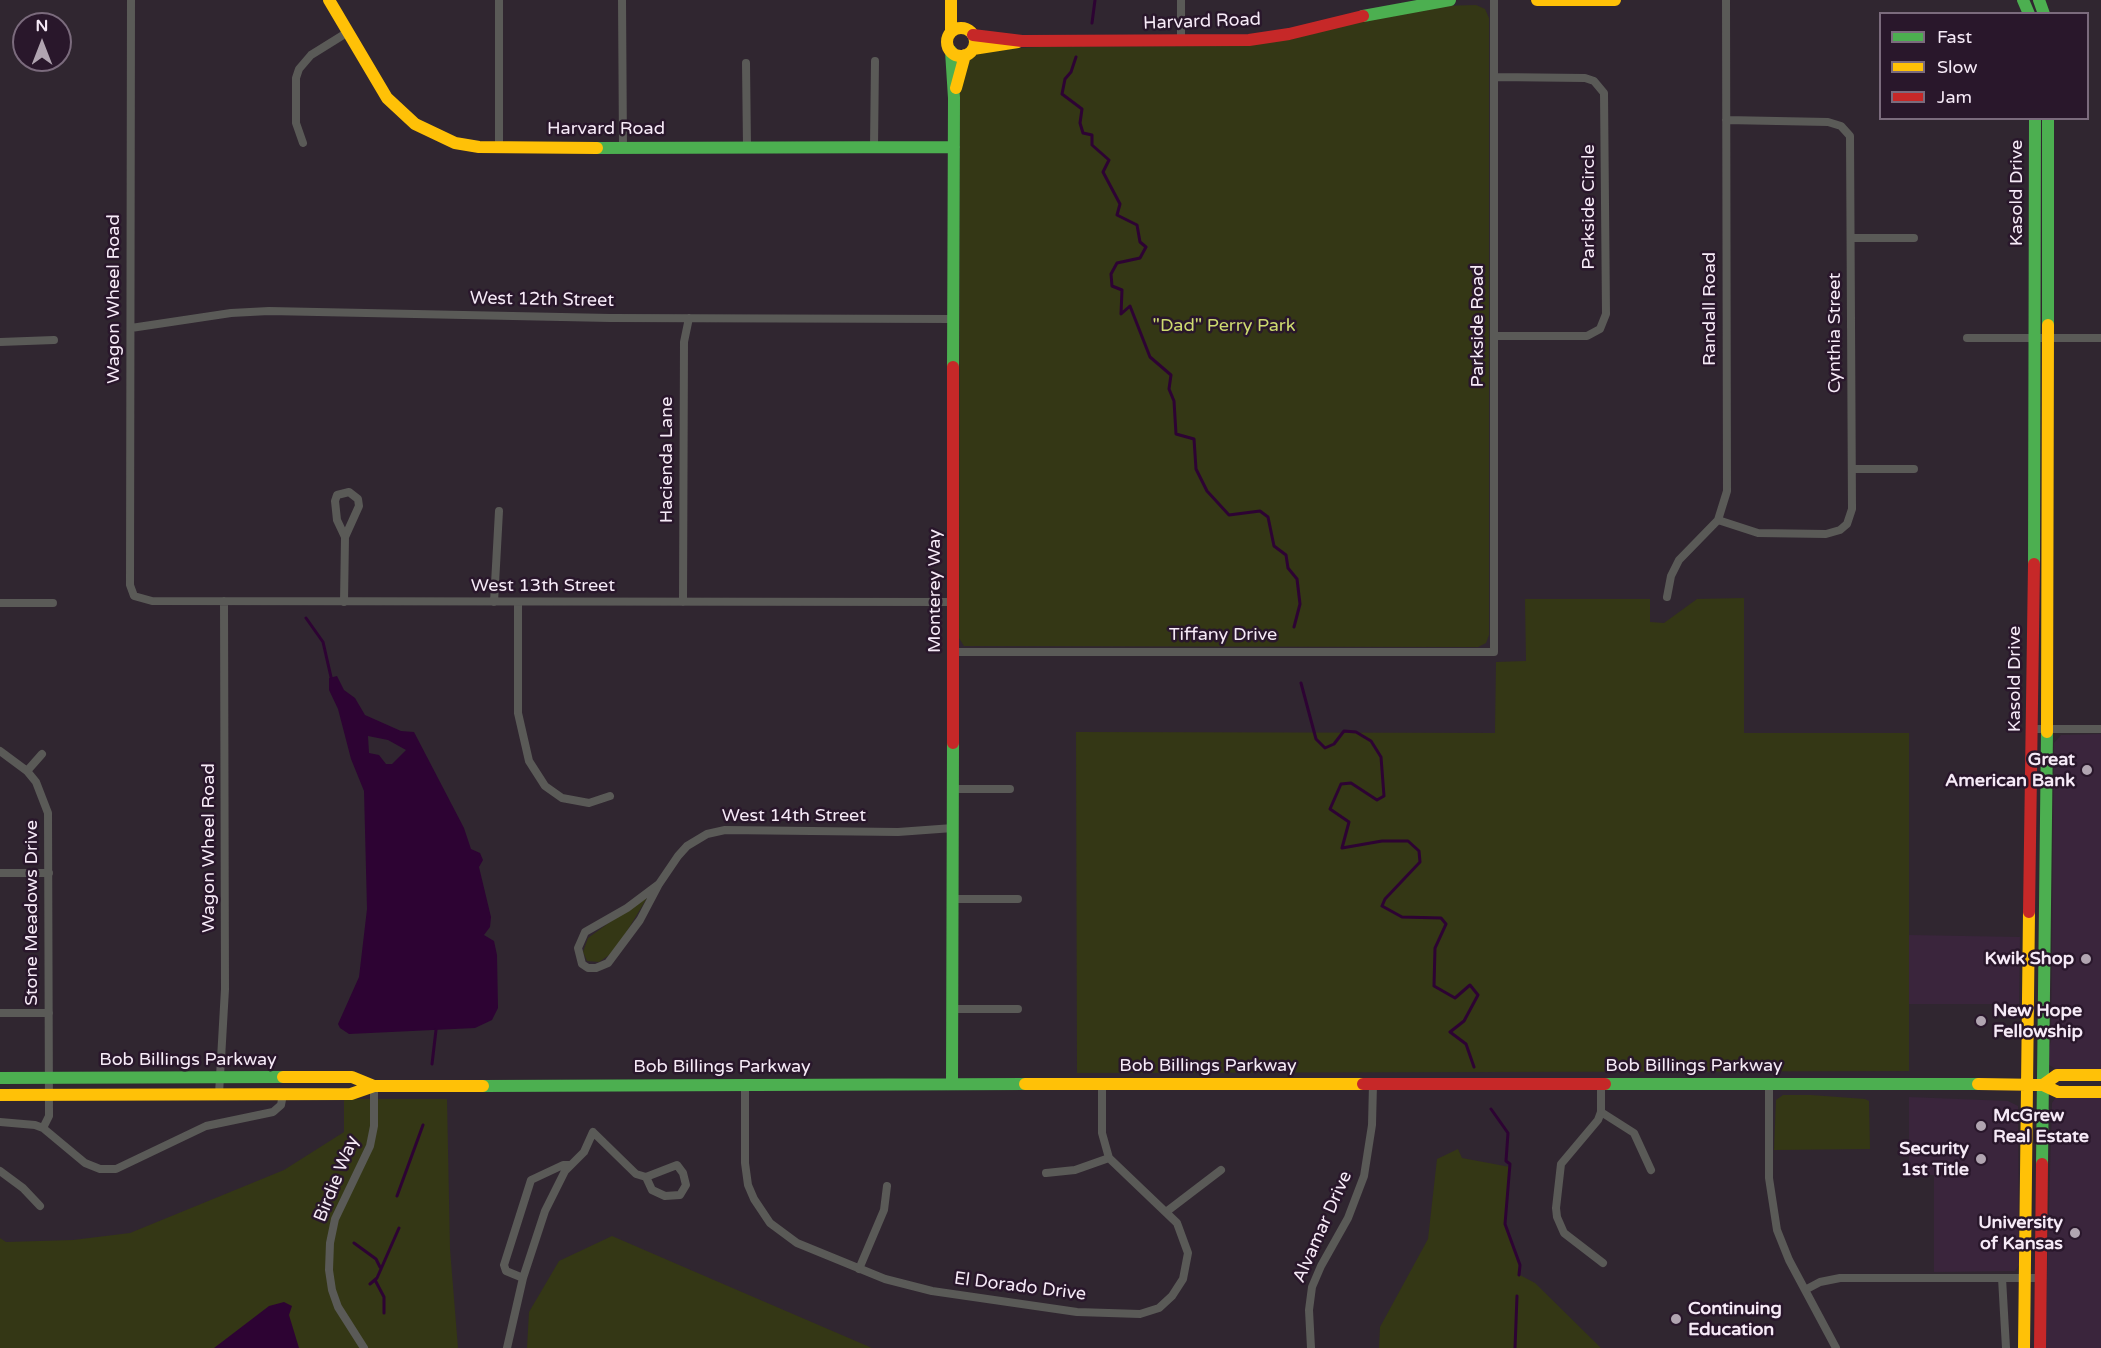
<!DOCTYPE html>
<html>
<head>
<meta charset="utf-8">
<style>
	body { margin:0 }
	#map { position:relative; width:2101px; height:1348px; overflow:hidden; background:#302630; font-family:"Varela Round",sans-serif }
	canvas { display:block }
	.legend { position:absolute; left:1879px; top:12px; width:210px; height:108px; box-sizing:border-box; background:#29172b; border:2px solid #7b6b7d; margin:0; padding:8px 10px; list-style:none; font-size:18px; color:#f6eaf7 }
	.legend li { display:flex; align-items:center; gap:12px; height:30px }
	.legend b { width:30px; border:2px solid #7b6b7d }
	.north { position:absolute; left:12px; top:12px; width:60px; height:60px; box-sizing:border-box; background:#29172b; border:2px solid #7b6b7d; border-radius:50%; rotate:0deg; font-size:16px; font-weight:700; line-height:24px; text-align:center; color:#f6eaf7 }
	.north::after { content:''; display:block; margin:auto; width:21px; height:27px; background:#b1a5b1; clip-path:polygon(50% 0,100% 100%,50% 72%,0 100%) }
</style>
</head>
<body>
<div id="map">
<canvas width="2101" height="1348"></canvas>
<ul class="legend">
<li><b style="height:8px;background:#4caf50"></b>Fast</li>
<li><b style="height:8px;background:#ffc107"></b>Slow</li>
<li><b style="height:8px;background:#c62828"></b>Jam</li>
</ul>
<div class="north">N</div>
</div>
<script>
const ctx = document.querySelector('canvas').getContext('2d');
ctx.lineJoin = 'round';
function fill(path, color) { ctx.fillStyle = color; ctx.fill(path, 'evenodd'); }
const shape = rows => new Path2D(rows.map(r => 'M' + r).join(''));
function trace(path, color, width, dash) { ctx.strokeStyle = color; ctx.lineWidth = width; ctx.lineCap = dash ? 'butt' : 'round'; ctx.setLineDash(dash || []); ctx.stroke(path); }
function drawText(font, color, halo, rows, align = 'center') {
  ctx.font = font + ' "Varela Round",sans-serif'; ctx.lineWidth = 5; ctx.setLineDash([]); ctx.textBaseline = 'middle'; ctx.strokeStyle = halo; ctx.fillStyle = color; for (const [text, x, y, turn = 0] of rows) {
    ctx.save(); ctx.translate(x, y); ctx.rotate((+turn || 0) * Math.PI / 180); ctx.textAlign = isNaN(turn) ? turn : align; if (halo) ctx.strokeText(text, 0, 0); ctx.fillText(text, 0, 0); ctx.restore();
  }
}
fill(shape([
	[2101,734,2101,1069,2056,1069,2049,1065,2048,1053,2051,1041,2054,743,2061,735],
	[1909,935,2020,937,2019,1004,1909,1004],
	[1909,1097,2008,1101,2018,1106,2019,1265,2015,1271,1934,1272,1934,1175,1909,1175],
	[2056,1097,2101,1097,2101,1348,2045,1348,2052,1103]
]), '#3a253c');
fill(shape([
	[1476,5,1485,9,1489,18,1489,635,1486,643,1478,647,964,646,959,638,960,94,968,57,981,50,1039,47,1234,46,1439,6],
	[1744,598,1744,733,1909,733,1909,1071,1077,1073,1076,732,1495,733,1496,662,1526,661,1525,599,1650,599,1650,622,1664,623,1697,599],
	[650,893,615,951,599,962,587,961,583,952,588,938],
	[1811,1095,1865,1099,1869,1101,1870,1149,1774,1150,1776,1100,1783,1095],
	[344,1099,447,1099,450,1249,458,1348,0,1348,0,1238,6,1242,73,1240,130,1233,284,1170,344,1132],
	[1458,1149,1462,1158,1510,1167,1505,1224,1520,1265,1520,1275,1535,1283,1601,1348,1379,1348,1380,1327,1428,1239,1437,1159],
	[612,1236,693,1271,872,1348,527,1348,529,1312,559,1261]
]), '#343715');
fill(shape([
	[337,676,344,690,355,698,365,715,401,731,414,732,464,828,471,849,480,853,483,860,479,867,491,917,490,927,484,935,494,941,497,955,498,1008,492,1020,475,1028,349,1034,340,1028,338,1024,359,977,367,909,364,791,351,759,338,709,329,690,329,678],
	[368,736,388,740,406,750,392,764,386,764,379,755,369,753],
	[284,1302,292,1306,289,1315,299,1348,214,1348,269,1306]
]), '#2d0333');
trace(shape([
	[1092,23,1095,0],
	[1076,57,1071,72,1065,79,1062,94,1082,109,1080,123,1083,133,1092,135,1092,145,1109,160,1103,172,1120,204,1117,215,1137,225,1140,242,1146,247,1140,258,1117,263,1111,274,1112,286,1122,290,1121,314,1130,306,1150,357,1171,375,1169,389,1174,401,1176,434,1194,439,1196,469,1207,491,1229,515,1260,511,1268,517,1274,546,1286,555,1288,568,1297,579,1300,604,1294,627],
	[306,618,323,642,331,677],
	[1301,683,1316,739,1325,748,1334,744,1344,731,1356,732,1371,741,1381,757,1384,796,1377,800,1351,783,1341,784,1330,809,1349,822,1342,848,1382,841,1408,841,1419,851,1420,862,1385,899,1382,906,1402,917,1441,918,1446,924,1435,948,1434,986,1455,998,1470,985,1478,995,1464,1021,1450,1032,1466,1044,1474,1067],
	[432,1064,436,1030],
	[1491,1109,1508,1133,1506,1161,1510,1164,1505,1224,1520,1265,1519,1275],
	[397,1196,423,1125],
	[354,1243,376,1259,380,1267],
	[375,1280,384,1297,384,1313],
	[370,1284,377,1278,399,1228],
	[1515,1348,1517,1296]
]), '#2d0333', 3);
trace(shape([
	[131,0,130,585,134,596,152,601,953,602],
	[622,0,623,147],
	[1181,0,1181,41],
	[746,63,747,147],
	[1494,77,1585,78,1594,81,1604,93,1606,314,1600,329,1587,336,1495,336],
	[303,143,296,123,296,78,299,69,311,55,348,32],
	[499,147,499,0],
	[874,147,875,61],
	[1852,238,1914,238],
	[131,328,231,313,269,311,610,318,954,319],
	[1967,338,2101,338],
	[0,342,54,340],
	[1852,469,1914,469],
	[1718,520,1758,533,1826,534,1840,530,1847,524,1852,509,1850,136,1841,126,1828,122,1726,120],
	[1667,597,1671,576,1679,560,1718,520,1727,491,1726,0],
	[344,602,345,537,359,506,358,499,349,492,337,495,335,501,337,520,345,537],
	[494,602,499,511],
	[518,602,518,713,529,761,545,786,562,798,589,803,610,796],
	[683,602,684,342,689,318],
	[0,603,53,603],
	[953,652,1494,652,1494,0],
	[2033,729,2101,729],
	[0,751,27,771,36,782,48,813,49,1116,43,1128],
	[27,771,42,754],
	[953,789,1010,789],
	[0,873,49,873],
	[659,884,627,908,585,932,578,948,582,964,588,968,596,968,608,963,640,920,659,884,678,856,687,846,707,834,725,830,898,832,953,828],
	[952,899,1018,899],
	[952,1009,1018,1009],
	[0,1013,49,1013],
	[1601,1084,1601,1112,1598,1120,1561,1164,1556,1208,1557,1217,1564,1233,1603,1263],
	[1769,1084,1769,1178,1777,1230,1789,1260,1836,1348],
	[745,1085,745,1163,748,1185,754,1199,770,1223,797,1243,885,1279,932,1291,1077,1312,1140,1314,1159,1308,1172,1296,1183,1279,1188,1253,1177,1223,1109,1158,1102,1133,1102,1084],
	[219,1094,225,989,224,601],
	[1601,1112,1634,1133,1651,1170],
	[0,1122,35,1125,43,1128,85,1163,100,1169,116,1169,206,1126,273,1112,281,1105,283,1094],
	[0,1171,23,1188,40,1206],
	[1046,1173,1075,1170,1109,1158],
	[1166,1212,1221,1170],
	[859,1269,884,1210,887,1186],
	[523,1278,506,1271,504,1265,531,1180,563,1165,570,1165],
	[2002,1278,2006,1348],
	[1805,1290,1820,1282,1840,1278,2040,1278],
	[364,1348,338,1307,332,1290,329,1270,330,1243,335,1219,370,1146,374,1126,374,1086],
	[507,1348,523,1278,545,1211,565,1171,584,1152,593,1132,636,1174,646,1177,677,1165,683,1173,686,1185,680,1195,665,1196,652,1190,646,1177],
	[1311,1348,1309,1310,1312,1287,1321,1266,1348,1218,1364,1176,1372,1125,1373,1084]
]), '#5a5a57', 8);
trace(shape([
	[2023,0,2029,14],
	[2039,0,2044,14],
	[1363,16,1450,0],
	[951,51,954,98,953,367],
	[597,148,954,147],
	[2048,325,2048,118],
	[2034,564,2035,118],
	[0,1078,283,1077],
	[952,1084,953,743],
	[1605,1084,1978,1084],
	[483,1086,1025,1084],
	[2042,1164,2047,732]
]), '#4caf50', 12);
trace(shape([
	[329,0,387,98,415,124,455,143,479,147,597,148],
	[951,0,951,32],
	[1537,0,1615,0],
	'947 42a14 14 0 1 1 28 0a14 14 0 1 1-28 0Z',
	[973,49,1018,42],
	[956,88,965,55],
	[2047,732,2048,325],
	[283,1077,352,1077,374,1086],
	[1025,1084,1363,1084],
	[1978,1084,2043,1085,2058,1092,2101,1092],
	[2043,1085,2057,1075,2101,1075],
	[0,1095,351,1094,374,1086,483,1086],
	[2024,1348,2029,912]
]), '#ffc107', 12);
trace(shape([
	[973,35,1022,41,1249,40,1289,34,1363,16],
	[953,743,953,367],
	[2029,912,2034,564],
	[1363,1084,1605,1084],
	[2040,1348,2042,1164]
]), '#c62828', 12);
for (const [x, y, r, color] of [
	[2087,770,6,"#b1a5b1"],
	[2086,959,6,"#b1a5b1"],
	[1981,1021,6,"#b1a5b1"],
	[1981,1126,6,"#b1a5b1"],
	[1981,1159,6,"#b1a5b1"],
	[2075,1233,6,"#b1a5b1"],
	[1676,1319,6,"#b1a5b1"]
]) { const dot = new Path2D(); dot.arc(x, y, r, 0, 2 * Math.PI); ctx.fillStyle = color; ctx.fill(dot); trace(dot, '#29172b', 2); }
drawText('18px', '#f6eaf7', '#29172b', [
	["Harvard Road",1202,22,-2],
	["Harvard Road",606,129],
	["Kasold Drive",2017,193,-90],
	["Parkside Circle",1589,207,-90],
	["Wagon Wheel Road",114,299,-90],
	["West 12th Street",542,300,1],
	["Randall Road",1710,309,-90],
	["Parkside Road",1478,326,-90],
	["Cynthia Street",1835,333,-90],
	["Hacienda Lane",667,460,-90],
	["West 13th Street",543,586],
	["Monterey Way",935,591,-90],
	["Tiffany Drive",1223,635],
	["Kasold Drive",2015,679,-90],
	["West 14th Street",794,816],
	["Wagon Wheel Road",209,848,-90],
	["Stone Meadows Drive",32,913,-90],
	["Bob Billings Parkway",188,1060],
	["Bob Billings Parkway",1208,1066],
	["Bob Billings Parkway",1694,1066],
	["Bob Billings Parkway",722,1067],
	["Birdie Way",337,1179,-68],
	["Alvamar Drive",1323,1227,-66],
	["El Dorado Drive",1020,1287,7]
]);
drawText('18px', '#cdda6f', '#29172b', [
	["\"Dad\" Perry Park",1224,326]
]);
drawText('bold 18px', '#f6eaf7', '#29172b', [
	["Great",2075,760],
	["American Bank",2075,781],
	["Kwik Shop",2074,959],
	["New Hope",1993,1011,"left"],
	["Fellowship",1993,1032,"left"],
	["McGrew",1993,1116,"left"],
	["Real Estate",1993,1137,"left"],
	["Security",1969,1149],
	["1st Title",1969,1170],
	["University",2063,1223],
	["of Kansas",2063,1244],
	["Continuing",1688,1309,"left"],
	["Education",1688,1330,"left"]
], 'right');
</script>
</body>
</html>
